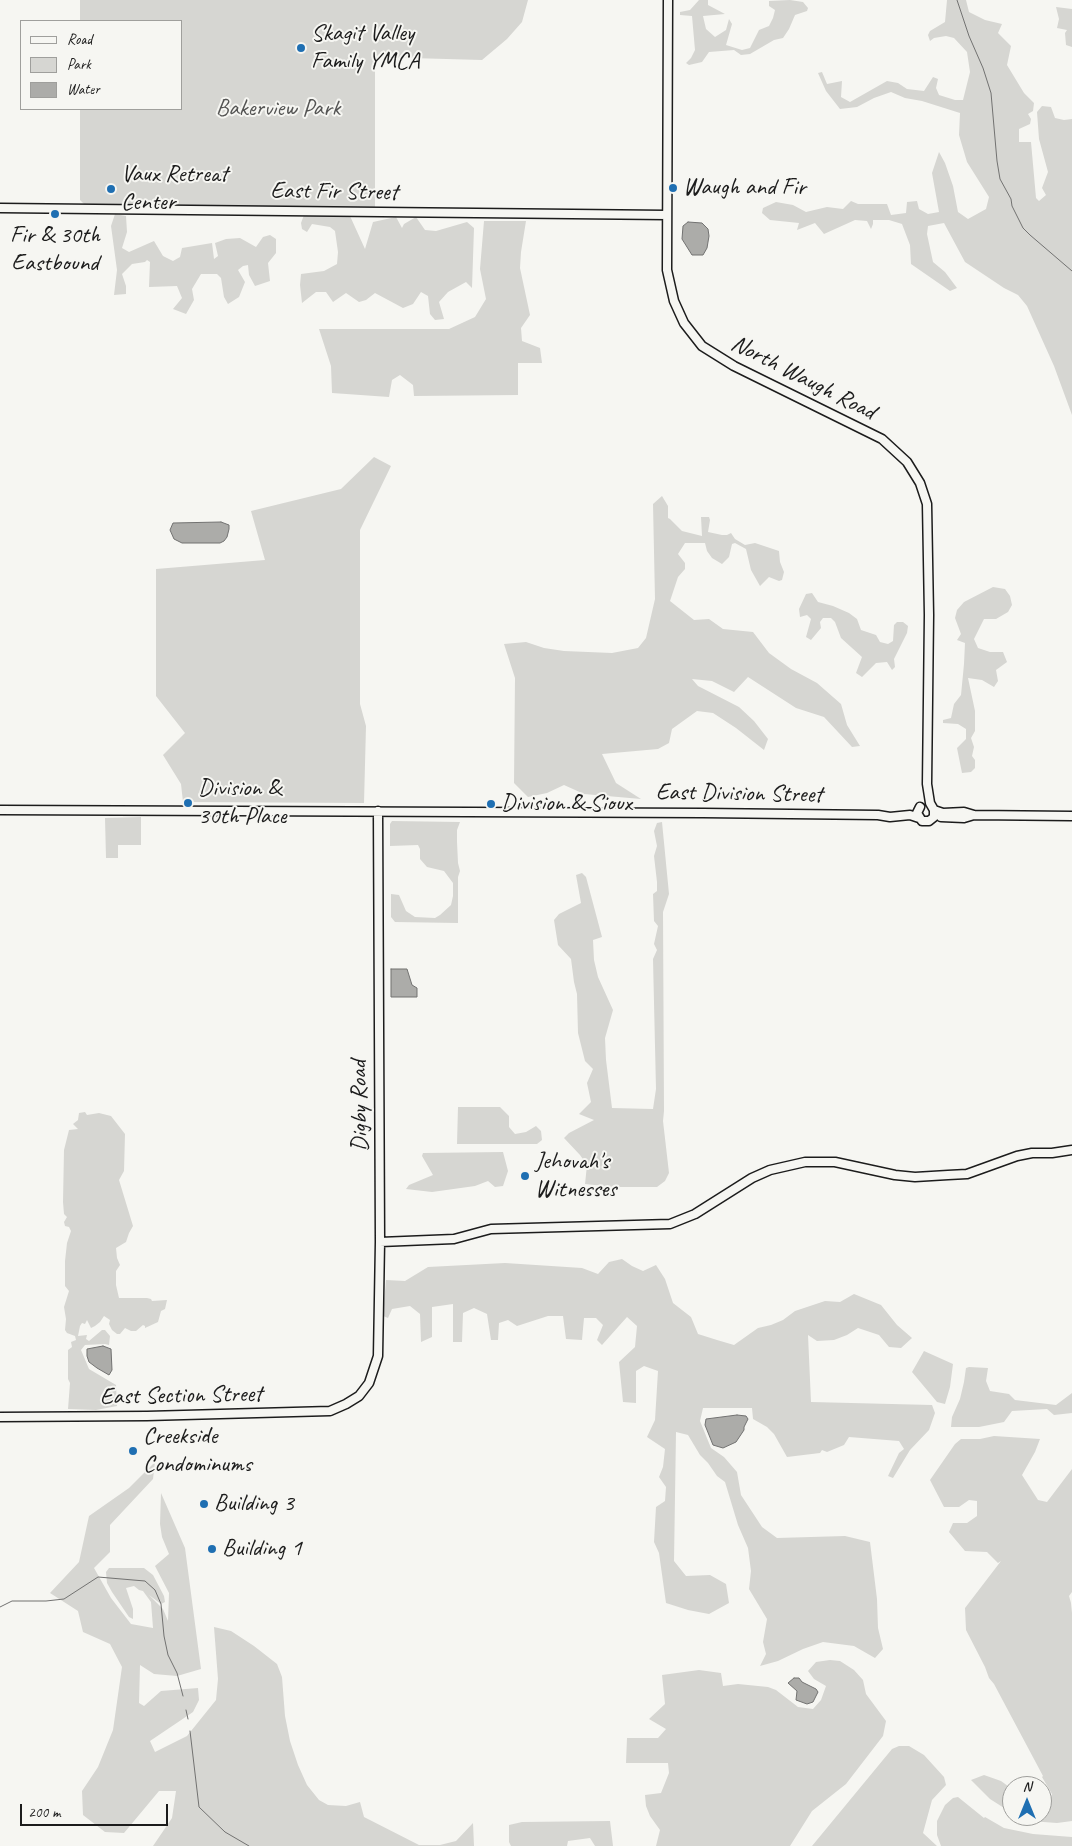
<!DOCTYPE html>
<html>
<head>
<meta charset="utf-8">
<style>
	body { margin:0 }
	#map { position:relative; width:1072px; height:1846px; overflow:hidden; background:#f6f6f2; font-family:Caveat,sans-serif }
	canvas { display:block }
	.legend { position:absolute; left:20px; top:20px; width:162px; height:90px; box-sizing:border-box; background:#f6f6f2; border:1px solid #9f9f9c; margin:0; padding:6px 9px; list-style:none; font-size:15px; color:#1c1c1c }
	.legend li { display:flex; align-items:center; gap:10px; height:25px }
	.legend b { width:25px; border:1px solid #9f9f9c }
	.north { position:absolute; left:1002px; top:1776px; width:50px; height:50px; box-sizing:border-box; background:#f6f6f2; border:1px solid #9f9f9c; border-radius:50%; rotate:0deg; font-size:14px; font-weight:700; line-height:20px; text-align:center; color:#1c1c1c }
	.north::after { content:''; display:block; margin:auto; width:18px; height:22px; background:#1f6fb2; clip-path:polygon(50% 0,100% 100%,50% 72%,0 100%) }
	.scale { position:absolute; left:20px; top:1804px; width:148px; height:22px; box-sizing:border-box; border:2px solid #1c1c1c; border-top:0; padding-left:6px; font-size:15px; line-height:18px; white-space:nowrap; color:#1c1c1c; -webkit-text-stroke:4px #f6f6f2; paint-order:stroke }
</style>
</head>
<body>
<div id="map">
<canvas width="1072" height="1846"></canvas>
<ul class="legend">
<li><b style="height:6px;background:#f6f6f2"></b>Road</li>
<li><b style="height:14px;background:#d6d6d2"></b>Park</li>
<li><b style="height:14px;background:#acaca9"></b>Water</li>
</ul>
<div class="north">N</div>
<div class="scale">200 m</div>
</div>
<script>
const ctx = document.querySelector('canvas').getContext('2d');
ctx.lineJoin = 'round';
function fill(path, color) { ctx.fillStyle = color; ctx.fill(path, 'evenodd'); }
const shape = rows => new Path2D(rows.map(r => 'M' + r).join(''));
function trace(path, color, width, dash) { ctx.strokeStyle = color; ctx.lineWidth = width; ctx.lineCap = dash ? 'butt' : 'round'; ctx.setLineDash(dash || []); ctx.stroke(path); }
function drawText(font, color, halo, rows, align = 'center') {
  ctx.font = font + ' Caveat,sans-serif'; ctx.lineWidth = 4; ctx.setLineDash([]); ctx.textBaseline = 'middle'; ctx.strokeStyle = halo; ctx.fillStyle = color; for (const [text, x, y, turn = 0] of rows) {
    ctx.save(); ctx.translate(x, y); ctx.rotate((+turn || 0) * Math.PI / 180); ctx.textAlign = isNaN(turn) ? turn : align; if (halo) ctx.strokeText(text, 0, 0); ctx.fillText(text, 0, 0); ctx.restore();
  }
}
fill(shape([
	[80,0,528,0,522,22,507,39,482,60,375,57,375,208,84,204,80,200,80,109,181,109,181,21,80,21],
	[699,0,708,0,708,5,725,14,703,16,706,29,715,37,726,30,729,19,732,24,726,45,742,50,750,48,759,30,769,26,773,18,775,10,769,6,769,1,790,0,803,2,808,8,807,11,795,15,789,29,783,38,774,40,750,54,741,55,734,50,709,52,702,62,689,65,686,63,691,58,695,50,692,16,680,15,680,12,690,10],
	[947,0,966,0,969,12,985,20,1002,24,998,33,1011,46,1007,65,1024,93,1034,103,1033,111,1028,114,1031,119,1030,124,1019,129,1019,142,1031,142,1036,198,1039,201,1046,195,1042,188,1048,172,1039,139,1037,112,1042,106,1051,107,1055,118,1064,120,1072,119,1072,415,1054,366,1027,306,1018,295,1004,288,965,262,944,223,928,226,927,234,933,262,945,272,957,288,950,291,911,264,910,245,902,224,889,220,873,220,873,224,871,229,867,221,855,220,824,234,815,223,797,230,799,223,770,220,762,213,763,208,776,202,793,205,806,212,827,207,843,209,851,201,858,204,887,204,891,215,906,213,907,202,917,201,919,209,928,214,939,212,932,173,939,152,945,163,953,186,958,212,968,219,986,209,989,197,967,162,959,135,960,113,922,101,905,98,891,92,874,98,857,107,840,109,826,91,818,73,822,72,827,84,842,81,841,97,850,102,887,81,898,83,907,89,924,91,933,77,938,79,936,88,939,95,955,100,963,100,970,72,967,52,954,38,946,36,934,38,930,41,928,35,930,31,945,22],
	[1056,7,1072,9,1072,47,1066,45,1065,33,1067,30,1057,28,1059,19],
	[115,214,126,216,127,232,122,248,129,252,154,241,163,256,173,261,180,257,182,248,212,243,214,259,218,256,215,243,226,239,240,238,256,247,263,237,270,235,276,239,276,253,268,263,270,281,255,286,249,275,248,265,243,266,238,270,245,282,239,297,228,304,224,297,221,278,217,274,201,274,192,289,194,300,186,314,173,309,182,298,177,286,149,287,150,262,147,260,145,262,132,264,122,274,126,286,126,294,114,295,117,270,111,226],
	[304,215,350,216,365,249,373,222,396,217,402,228,404,224,416,217,425,230,436,231,467,222,474,228,472,288,466,282,448,292,439,302,444,319,435,320,430,314,428,296,421,292,413,304,403,308,375,293,366,300,359,302,346,293,333,302,326,292,316,292,302,303,300,285,301,274,324,271,337,264,338,252,335,231,330,227,312,224,307,232,302,229,301,223],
	[484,221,526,221,521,252,520,268,530,315,521,328,522,341,540,348,542,363,518,363,518,395,414,396,413,385,400,375,392,380,389,397,332,393,331,366,319,329,449,329,475,317,486,299,480,269],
	[374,457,391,466,360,530,360,704,366,726,364,803,183,802,181,784,163,755,185,733,156,696,156,569,265,560,251,511,341,489],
	[662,496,668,506,668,518,670,519,682,531,702,536,701,517,709,517,710,520,708,532,722,535,727,535,731,533,735,539,745,545,755,543,779,551,780,562,784,572,782,580,779,581,769,577,760,586,751,570,746,549,735,543,732,544,729,557,722,564,712,558,707,551,705,543,685,543,678,554,685,563,685,569,678,577,670,601,694,620,709,619,723,629,753,632,769,653,791,669,817,683,841,704,847,725,860,746,852,747,824,717,796,708,748,677,734,692,712,681,692,679,698,686,739,707,754,721,768,739,764,750,736,728,713,713,697,711,672,729,669,743,658,749,602,754,616,783,641,799,584,794,564,785,547,793,528,797,514,783,515,678,504,644,526,642,544,648,564,651,612,653,638,648,646,638,655,599,653,504],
	[993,587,1005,589,1010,596,1012,605,1008,612,996,619,984,619,974,639,978,648,990,652,1003,652,1007,662,996,670,998,681,994,687,982,680,968,678,975,711,975,731,971,738,974,747,972,756,975,760,975,768,971,772,962,773,957,748,966,739,966,729,958,724,943,723,943,720,951,718,954,704,961,695,964,664,965,643,957,640,961,634,955,618,957,610,964,602],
	[812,593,818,602,833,606,849,613,857,619,861,630,876,635,880,642,888,644,893,641,894,625,897,622,903,622,908,626,907,633,894,659,895,667,892,670,887,662,876,663,862,677,856,673,862,657,841,638,835,622,831,618,823,618,820,622,821,628,811,640,806,637,811,619,807,615,800,617,799,609,806,594],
	[141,817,141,845,118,845,118,858,106,858,105,818],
	[392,821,460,822,457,830,457,842,458,863,460,871,458,877,458,923,395,922,391,917,391,894,399,895,406,911,415,917,435,918,440,915,451,905,453,896,453,883,444,871,427,867,420,859,420,849,418,845,390,846,390,824],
	[662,822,669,894,663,912,664,1111,663,1121,669,1173,665,1181,657,1187,613,1187,585,1184,587,1165,580,1155,564,1138,569,1133,594,1120,579,1114,591,1102,587,1083,593,1069,585,1061,578,1033,577,994,574,982,571,959,558,945,554,920,559,914,581,903,576,875,582,873,586,877,602,937,593,940,594,960,598,977,613,1010,605,1038,606,1060,612,1108,653,1109,656,1089,653,959,657,950,654,944,658,926,654,921,653,894,657,891,657,882,654,856,657,846,654,831,657,823],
	[458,1107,500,1107,509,1116,509,1127,515,1134,526,1132,536,1126,541,1131,542,1140,537,1144,457,1144],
	[85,1112,87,1115,99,1113,111,1116,125,1134,124,1171,119,1180,133,1226,129,1233,126,1242,116,1248,117,1258,120,1265,116,1271,116,1285,119,1298,147,1298,151,1299,152,1301,167,1300,165,1309,161,1311,158,1322,145,1328,145,1326,143,1325,136,1331,131,1331,125,1328,120,1334,117,1334,112,1330,109,1324,110,1320,104,1316,100,1322,95,1326,91,1328,87,1320,85,1324,82,1323,80,1326,78,1336,87,1335,86,1339,89,1341,102,1330,105,1330,110,1336,109,1345,105,1344,85,1345,81,1350,89,1369,116,1385,117,1406,96,1410,68,1409,70,1383,68,1379,68,1350,72,1347,71,1342,76,1340,75,1336,67,1333,65,1330,66,1319,64,1307,69,1291,65,1286,65,1261,67,1243,71,1231,69,1227,65,1226,64,1222,67,1217,64,1214,63,1202,64,1150,69,1130,78,1129,73,1124,78,1120,79,1113],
	[503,1152,508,1171,503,1186,495,1187,488,1181,475,1186,432,1192,406,1189,409,1185,433,1175,422,1156,423,1153],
	[622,1259,632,1266,643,1271,656,1265,665,1279,673,1303,691,1317,698,1334,717,1340,734,1345,758,1328,771,1325,783,1320,795,1311,825,1301,840,1302,854,1294,881,1305,897,1325,912,1338,901,1348,889,1347,879,1335,858,1328,847,1335,834,1340,817,1341,808,1335,811,1402,932,1405,935,1413,929,1430,910,1450,893,1478,888,1476,899,1453,904,1449,899,1441,849,1437,844,1445,827,1452,822,1450,820,1453,787,1457,774,1434,767,1427,753,1419,752,1408,703,1408,700,1421,711,1448,724,1457,737,1472,741,1495,762,1527,777,1538,845,1536,870,1542,877,1599,878,1628,883,1649,875,1658,854,1646,823,1642,803,1649,778,1661,760,1666,766,1654,763,1642,767,1619,749,1589,751,1571,748,1548,738,1525,725,1482,717,1476,708,1463,700,1455,688,1435,676,1432,674,1561,686,1576,710,1575,726,1584,729,1603,709,1614,688,1610,666,1603,659,1553,654,1542,656,1507,665,1501,666,1487,659,1477,663,1467,665,1449,647,1437,655,1420,658,1371,644,1366,636,1371,636,1403,623,1402,619,1362,635,1347,637,1326,627,1317,602,1345,597,1340,603,1325,596,1318,584,1318,582,1340,566,1339,563,1316,548,1316,517,1326,508,1320,499,1323,498,1340,491,1340,487,1314,474,1308,463,1313,462,1342,453,1342,453,1304,432,1307,432,1337,421,1342,420,1314,410,1306,392,1309,388,1318,383,1316,386,1280,405,1281,428,1267,505,1263,582,1268,598,1274,609,1262],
	[924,1351,953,1364,950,1387,945,1404,937,1402,912,1372],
	[969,1367,988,1368,986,1381,990,1391,1009,1394,1015,1400,1056,1405,1072,1393,1072,1413,1054,1415,1047,1409,1012,1411,1004,1422,979,1427,951,1427,952,1417,960,1399,964,1382,966,1368],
	[994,1436,1040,1439,1035,1452,1022,1475,1038,1500,1047,1502,1072,1469,1072,1592,1069,1596,1071,1603,1072,1613,1072,1821,1057,1823,1030,1821,1019,1816,1042,1816,1042,1801,1049,1804,1052,1794,1042,1777,1043,1776,994,1684,989,1678,985,1667,966,1630,965,1608,1001,1561,998,1563,987,1552,965,1551,949,1532,953,1523,967,1523,977,1516,977,1501,969,1500,959,1507,944,1507,930,1480,955,1444,961,1439,980,1439],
	[155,1462,153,1479,110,1525,110,1552,94,1568,111,1598,131,1624,153,1628,151,1602,143,1591,139,1590,134,1586,126,1588,133,1609,133,1619,129,1617,112,1592,107,1583,106,1572,109,1568,144,1568,153,1575,164,1596,165,1602,161,1604,149,1595,163,1609,168,1621,169,1593,155,1566,169,1554,162,1537,160,1524,161,1493,185,1548,201,1669,177,1676,154,1674,140,1665,139,1703,144,1706,161,1691,198,1688,199,1700,193,1712,150,1741,155,1752,187,1736,216,1700,218,1679,214,1627,231,1631,254,1646,277,1664,282,1677,285,1716,290,1741,298,1765,307,1785,319,1800,328,1805,346,1806,360,1802,364,1817,419,1845,440,1845,456,1841,473,1823,474,1846,153,1846,172,1818,176,1791,159,1791,124,1833,105,1832,83,1815,82,1791,98,1767,113,1730,122,1667,110,1644,83,1632,78,1611,50,1593,79,1562,89,1516,129,1488],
	[830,1660,840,1661,854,1670,863,1680,866,1694,886,1721,883,1736,846,1784,812,1811,790,1846,656,1846,660,1830,650,1816,646,1806,645,1795,661,1793,669,1773,668,1763,626,1763,627,1738,658,1738,666,1729,649,1719,665,1704,662,1675,699,1670,721,1673,723,1686,738,1684,768,1687,776,1690,798,1707,813,1709,821,1700,826,1686,814,1679,808,1671,816,1662],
	[899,1746,909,1746,924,1755,944,1777,946,1785,932,1800,923,1833,937,1846,812,1846,892,1749],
	[984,1775,1001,1781,1012,1789,1012,1813,990,1799,971,1780],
	[958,1797,984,1818,985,1817,1004,1828,1033,1834,1072,1837,1072,1846,941,1846,937,1835,937,1821,945,1805,953,1798],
	[610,1821,613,1846,595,1846,590,1838,568,1841,567,1846,511,1846,509,1842,509,1825,522,1822]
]), '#d6d6d2');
const water = shape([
	[688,222,702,223,708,229,709,236,707,248,703,255,692,255,682,239,683,226,688,222],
	[221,522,229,525,229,529,227,537,224,541,220,543,182,543,174,539,170,530,173,523,221,522],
	[391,969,407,969,412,985,417,988,417,997,391,997,391,969],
	[103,1346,111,1349,112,1370,109,1375,97,1368,89,1362,87,1356,87,1349,103,1346],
	[737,1415,746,1416,748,1419,744,1427,744,1430,736,1442,723,1448,713,1445,705,1425,706,1419,737,1415],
	[794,1678,799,1678,802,1682,816,1689,818,1692,813,1702,807,1704,796,1700,797,1691,788,1683,794,1678]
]);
fill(water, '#acaca9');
trace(water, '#727271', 1);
trace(shape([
	[957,0,969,36,983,68,991,93,997,161,1000,179,1011,199,1012,206,1023,228,1030,235,1072,271],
	[0,1607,12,1601,46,1601,64,1599,98,1577,145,1581,155,1590,161,1604,164,1636,168,1655,177,1673,183,1696],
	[186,1710,188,1719],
	[190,1731,199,1807,225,1832,249,1846]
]), '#727271', 1);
const tertiary = shape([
	[668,0,667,270,674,301,684,323,702,346,734,366,882,439,907,462,920,483,927,504,929,615,927,784,930,803,934,810,934,817,929,821,922,821,917,813,920,807],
	[0,208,667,215],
	[0,810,703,813,878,815,890,817,910,815,919,818],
	[934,810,943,813,964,812,974,815,1072,816],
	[941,817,964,818,974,815],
	[380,1242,454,1239,491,1229,670,1224,695,1214,752,1178,770,1170,805,1162,835,1162,895,1175,915,1177,948,1175,967,1174,1017,1156,1032,1153,1052,1153,1072,1150],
	[0,1417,147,1416,330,1411,346,1404,359,1396,369,1383,378,1356,380,1242,378,811]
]);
trace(tertiary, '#1c1c1c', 11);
trace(tertiary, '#f6f6f2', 8);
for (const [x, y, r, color] of [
	[301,48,5,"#1f6fb2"],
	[673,188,5,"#1f6fb2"],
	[111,189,5,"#1f6fb2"],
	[55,214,5,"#1f6fb2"],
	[188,803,5,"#1f6fb2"],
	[491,804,5,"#1f6fb2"],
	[525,1176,5,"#1f6fb2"],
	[133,1451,5,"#1f6fb2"],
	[204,1504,5,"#1f6fb2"],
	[212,1549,5,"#1f6fb2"]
]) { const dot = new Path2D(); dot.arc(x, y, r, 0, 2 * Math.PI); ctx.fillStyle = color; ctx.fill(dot); trace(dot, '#f6f6f2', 2); }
drawText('24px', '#1c1c1c', '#f6f6f2', [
	["Skagit Valley",311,34],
	["Family YMCA",311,62],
	["Vaux Retreat",121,175],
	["Center",121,203],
	["Waugh and Fir",683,188],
	["Fir & 30th",55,236,"center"],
	["Eastbound",55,264,"center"],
	["Division &",198,789],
	["30th Place",198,817],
	["Division & Sioux",501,804],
	["Jehovah's",535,1162],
	["Witnesses",535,1190],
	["Creekside",143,1437],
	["Condominums",143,1465],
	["Building 3",214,1504],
	["Building 1",222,1549]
], 'left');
drawText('24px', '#545453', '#f6f6f2', [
	["Bakerview Park",278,109]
]);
drawText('24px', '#1c1c1c', '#f6f6f2', [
	["East Fir Street",334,192,1],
	["North Waugh Road",803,378,27],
	["East Division Street",739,794,1],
	["Digby Road",360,1106,-91],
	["East Section Street",181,1396,-1]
]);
</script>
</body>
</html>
